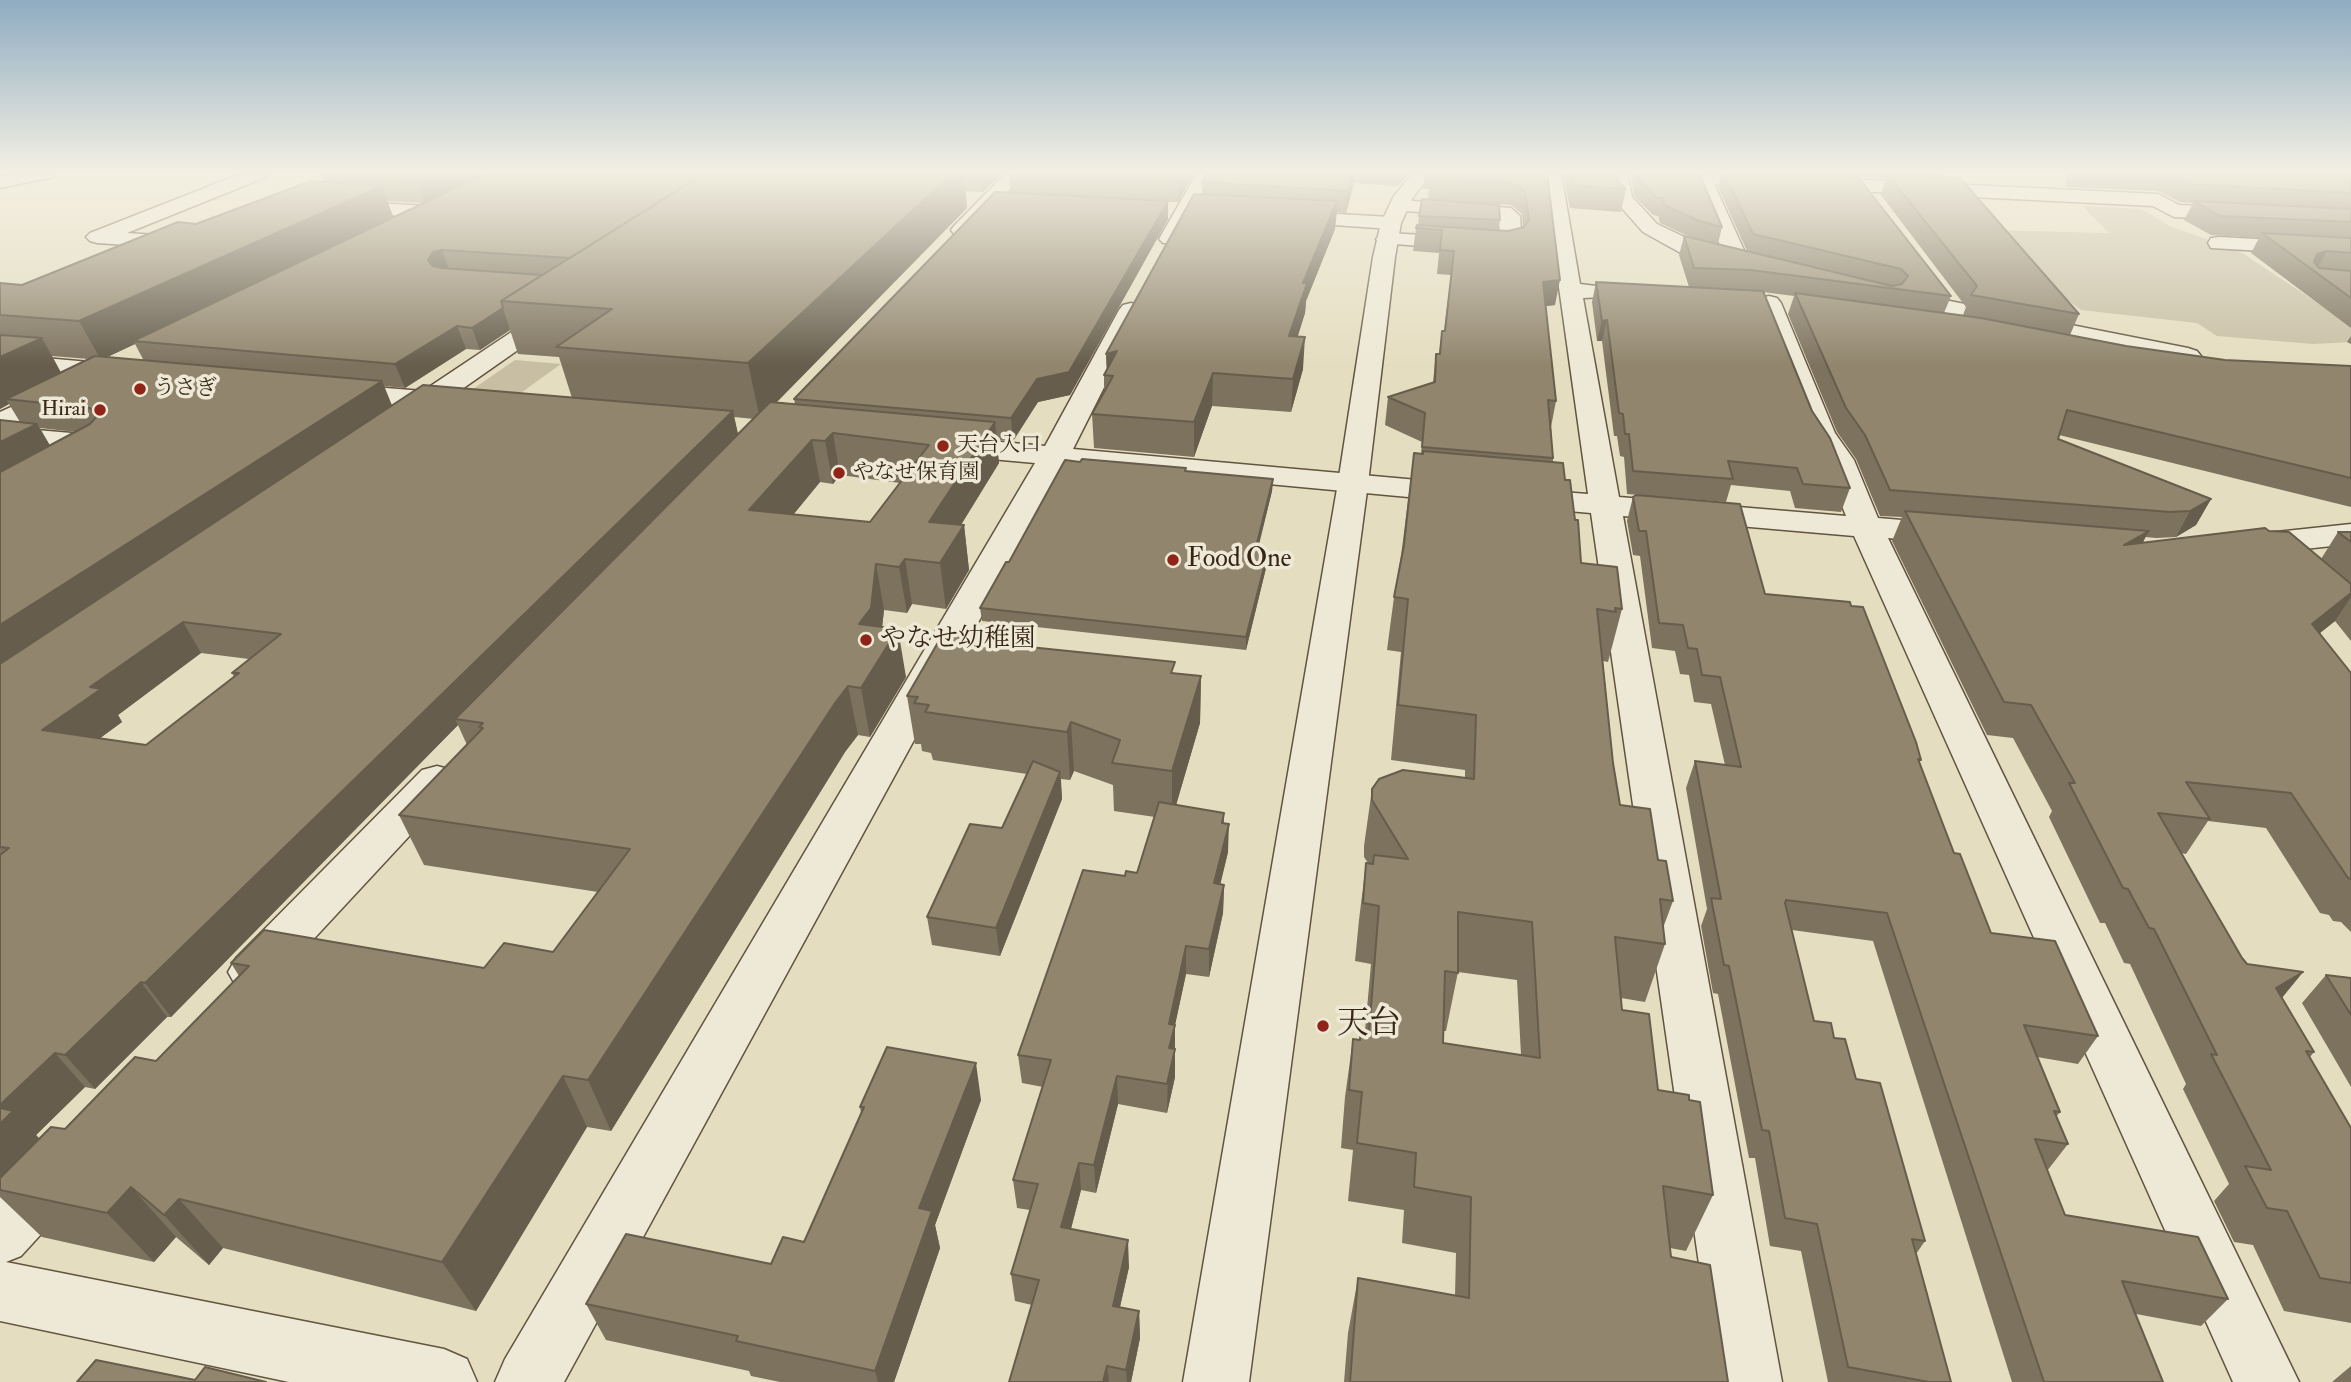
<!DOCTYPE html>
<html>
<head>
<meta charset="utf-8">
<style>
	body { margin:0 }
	canvas { display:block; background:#e5ddc0 }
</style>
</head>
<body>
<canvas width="2351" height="1382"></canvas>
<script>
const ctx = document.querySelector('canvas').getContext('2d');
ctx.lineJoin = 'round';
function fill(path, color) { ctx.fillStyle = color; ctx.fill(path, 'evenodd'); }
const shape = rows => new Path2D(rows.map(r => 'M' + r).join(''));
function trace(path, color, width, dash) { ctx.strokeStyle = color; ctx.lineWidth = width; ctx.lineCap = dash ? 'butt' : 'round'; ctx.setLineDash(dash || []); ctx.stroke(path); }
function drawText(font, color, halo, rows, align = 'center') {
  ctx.font = font + ' "IM FELL Double Pica","Noto Serif JP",serif'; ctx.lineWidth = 7; ctx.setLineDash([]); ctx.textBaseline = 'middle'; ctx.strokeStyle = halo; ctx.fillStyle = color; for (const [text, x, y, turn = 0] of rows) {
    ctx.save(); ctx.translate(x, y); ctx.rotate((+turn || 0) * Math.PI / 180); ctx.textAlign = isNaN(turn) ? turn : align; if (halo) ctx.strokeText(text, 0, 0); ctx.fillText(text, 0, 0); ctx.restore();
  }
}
fill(shape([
	[2082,206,2142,209,2170,226,2239,251,2351,325,2351,342,2313,344,2217,336,2197,323,2081,310,2026,268,1989,230,2109,233],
	[515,360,561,364,518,395,473,389]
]), '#c7bea3');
const minor = shape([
	[18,173,55,173,53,177,0,188,0,176,18,173],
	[243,173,268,173,266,177,127,233,186,237,194,238,197,243,194,248,186,249,97,243,90,241,86,237,90,233,243,173],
	[1006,173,1025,173,968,234,954,234,951,230,954,226,1006,173],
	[1197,173,1215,173,1177,243,1163,243,1159,239,1197,173],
	[1543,173,1561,173,1580,284,1604,287,1608,292,1604,297,1583,298,1619,497,1846,516,1824,460,1807,433,1757,303,1761,298,1769,296,1777,298,1781,303,1835,433,1854,460,1878,518,1950,524,1961,527,1966,534,1961,541,1950,544,1888,538,2299,1382,2233,1382,1854,536,1623,516,1782,1382,1716,1382,1591,513,1522,507,1511,505,1506,498,1511,491,1522,489,1588,494,1543,173],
	[1609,173,1627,173,1632,197,1657,224,1695,242,1722,250,1695,183,1650,181,1643,179,1642,173,1719,173,2158,194,2179,205,2241,208,2248,210,2251,214,2248,218,2241,220,2174,217,2153,206,1714,184,1748,259,1745,264,1733,266,1679,252,1643,232,1613,198,1609,173],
	[1399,200,1511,208,1520,216,1522,243,1519,248,1504,252,1380,243,1376,239,1380,235,1387,233,1500,239,1499,218,1392,210,1389,206,1392,202,1399,200],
	[340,201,428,206,435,208,438,212,435,216,428,218,333,211,330,207,333,203,340,201],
	[1284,211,1391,217,1398,219,1401,223,1398,227,1391,229,1277,221,1274,217,1277,213,1284,211],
	[2219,237,2351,244,2351,256,2211,248,2208,243,2211,238,2219,237],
	[1894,290,2188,348,2197,351,2201,356,2197,361,2188,364,1886,302,1882,297,1886,292,1894,290],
	[1131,303,1139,305,1143,310,1073,449,1462,484,1473,486,1477,493,1473,500,1462,502,1064,465,564,1382,495,1382,505,1359,1035,463,947,455,937,452,932,446,937,440,947,437,1045,446,1119,310,1123,305,1131,303],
	[557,305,565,307,569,312,565,317,455,394,465,396,469,402,465,408,455,410,434,408,419,414,409,412,405,406,337,400,327,398,323,392,327,386,337,384,423,391,549,307,557,305],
	[0,354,123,365,132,367,136,373,132,379,123,381,0,370,0,354],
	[64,383,74,385,77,391,74,397,13,428,95,435,105,438,110,444,105,450,11,502,0,504,0,483,63,450,0,444,0,412,64,383],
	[2351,524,2351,544,2248,555,2236,552,2232,545,2236,538,2248,535,2351,524],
	[437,766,452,770,458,780,452,790,270,986,253,991,236,986,228,972,236,958,422,770,437,766],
	[57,1151,77,1159,86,1177,77,1195,21,1256,6,1262,444,1349,467,1359,477,1382,289,1382,0,1321,0,1195,37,1159,57,1151]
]);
const tertiary = shape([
	[1413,173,1432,173,1413,197,1401,223,1395,257,1368,483,1249,1382,1183,1382,1338,483,1373,257,1381,223,1394,196,1413,173]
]);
trace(minor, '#62543f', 3);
trace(tertiary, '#62543f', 3);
fill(minor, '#eee9d6');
fill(tertiary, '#eee9d6');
fill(shape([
	[326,173,479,173,480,176,487,173,1003,173,983,192,965,191,967,208,777,402,795,404,794,399,1010,192,1009,173,1194,173,1178,202,1168,202,1168,219,1070,395,1038,402,1013,441,996,440,999,463,961,525,964,525,969,570,946,609,912,604,907,613,884,610,882,627,906,677,870,737,858,735,845,752,611,1131,587,1127,476,1311,223,1248,209,1265,176,1237,154,1262,42,1237,0,1197,0,420,20,422,9,404,0,409,0,283,22,285,196,224,324,182,321,175],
	[387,201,423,203,393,217],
	[510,330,518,354,559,357,572,398,392,406,384,386,405,388,466,349,480,350],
	[135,344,144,361,107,357],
	[52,356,89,359,61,373],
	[734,417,754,419,738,434],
	[40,428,76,432,50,446],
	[840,475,900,483,870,522,793,515,820,482,833,484],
	[201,653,249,659,232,673,234,677,146,745,99,739,122,722,118,715],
	[458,725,467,745,399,815,424,865,598,892,553,952,484,968,231,963,239,976,156,1061,65,1129,39,1138,36,1135,85,1087,95,1089,167,1017,171,1017],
	[1207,173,1410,173,1398,186,1354,183,1346,213,1337,212,1335,229,1306,301,1305,313,1298,336,1303,369,1291,412,1212,406,1194,457,1094,448,1092,414,1104,392,1104,375,1107,369,1106,354,1202,194,1202,182],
	[1425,173,1547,173,1555,305,1546,306,1556,401,1551,427,1553,458,1553,462,1565,480,1575,520,1581,563,1622,609,1608,662,1603,661,1613,763,1620,805,1658,860,1673,901,1663,928,1665,944,1645,1002,1621,998,1622,1010,1658,1090,1689,1100,1713,1195,1686,1251,1670,1248,1671,1257,1728,1382,1344,1382,1348,1333,1358,1278,1455,1296,1456,1253,1402,1243,1404,1210,1348,1201,1353,1150,1341,1148,1345,1097,1353,1039,1359,1040,1361,1030,1365,1031,1371,964,1355,961,1359,920,1366,863,1368,863,1364,857,1364,846,1372,789,1465,778,1465,770,1391,760,1401,652,1387,650,1394,597,1401,556,1414,453,1421,454,1422,442,1385,425,1388,397,1433,382,1436,354,1439,354,1442,331,1444,331,1451,275,1437,274,1439,253,1413,251,1416,228,1418,225,1419,216,1428,199,1429,189,1423,189],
	[1428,199,1511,205,1522,214,1523,227,1508,231,1498,230,1500,220],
	[1458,972,1517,980,1521,1055,1443,1043,1443,1031,1446,1031],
	[1563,173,1615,173,1618,181,1626,189,1621,212,1570,208],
	[1634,173,1699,173,1722,227,1718,244,1747,251,1718,187,1722,173,1940,173,1939,177,2079,314,2070,335,2126,346,2225,360,2351,366,2351,507,2059,435,2058,439,2211,499,2196,525,2176,537,2156,538,2145,537,2143,543,2269,531,2321,559,2338,532,2351,532,2351,641,2335,621,2320,633,2351,673,2351,932,2341,922,2333,921,2329,915,2320,913,2266,828,2208,821,2186,854,2181,853,2242,958,2247,964,2303,972,2282,998,2314,1052,2310,1057,2351,1128,2351,1323,2284,1311,2253,1245,2234,1242,2214,1201,2229,1184,2183,1089,2186,1084,2130,964,2124,963,2105,923,2100,923,2049,817,2052,811,2013,738,1987,735,1892,541,1902,517,1880,516,1856,459,1837,432,1788,314,1794,296,1763,292,1812,411,1850,488,1841,512,1795,508,1790,491,1731,485,1726,502,1627,494,1624,457,1620,456,1617,436,1614,436,1602,341,1597,341,1592,302,1596,282,1689,287,1679,255,1684,236,1692,238,1660,223,1658,216,1653,215,1634,196,1632,182],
	[1858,177,1886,178,1881,195,1966,307,1963,315,1944,313,1951,296],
	[2067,173,2351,173,2351,328,2251,253,2259,238,2211,235,2184,220,2193,203,2180,202,2158,191,2066,187],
	[2351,336,2351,344,2347,342],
	[1186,468,1186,471,1273,479,1272,491,1258,549,1266,568,1246,650,982,621,980,608,1009,562],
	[1633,497,1765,594,1921,760,1919,763,1954,853,1991,933,2098,1036,2078,1064,2037,1057,2060,1112,2056,1117,2068,1144,2047,1171,2065,1215,2228,1299,2201,1326,2136,1314,2163,1382,2012,1382,1873,941,1792,930,1814,1021,1834,1038,1856,1079,1925,1241,1916,1254,1951,1382,1828,1382,1801,1251,1770,1246,1755,1158,1749,1158,1718,994,1713,993,1701,926,1707,909,1686,788,1695,761,1725,765,1711,704,1694,702,1689,675,1680,674,1675,651,1652,648,1640,556,1633,555,1627,521],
	[1012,640,1012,645,1175,673,1201,676,1200,723,1176,805,1224,813,1224,823,1228,852,1220,884,1224,885,1223,913,1209,977,1186,974,1175,1025,1175,1077,1167,1113,1118,1104,1096,1193,1081,1190,1071,1229,1129,1267,1120,1307,1139,1311,1140,1338,1131,1382,1009,1382,1032,1305,1015,1301,1011,1274,1030,1210,1017,1208,1013,1180,1043,1087,1022,1083,1018,1055,1125,876,1137,873,1155,817,1114,811,1113,785,1074,771,1070,780,1061,779,1062,799,1000,956,932,945,927,917,1002,828,1027,774,933,760,931,753,922,751,921,744,915,744,907,696],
	[2326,975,2351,978,2351,1087,2302,1003],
	[981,1100,935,1225,940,1248,894,1382,780,1382,751,1376,749,1371,606,1340,586,1304,771,1264,804,1242,861,1113,860,1107],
	[2351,1366,2351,1382,2332,1382]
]), '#7d725e');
fill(shape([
	[437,173,479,173,481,177,425,203,418,181],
	[953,173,964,173,967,208,760,419,748,363],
	[981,173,1003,173,983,192],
	[1182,173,1194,173,1178,202,1178,180],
	[1352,173,1354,173,1354,183,1346,213,1348,191],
	[1400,173,1410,173,1398,186],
	[382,186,394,219,133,341,135,344,101,360,79,321],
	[1168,201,1168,219,1070,395,1038,402,1013,441,1011,418,1037,379],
	[1337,201,1335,229,1306,301,1305,313,1287,368,1289,336,1303,283],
	[442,250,449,270,436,281,428,260,433,252],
	[2327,251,2315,271,2310,268,2317,254],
	[1560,280,1555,305,1538,307,1543,282],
	[503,308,510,330,480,350,472,328],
	[1607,320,1602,341,1597,341,1602,321],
	[457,326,466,349,405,388,395,364],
	[1305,337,1303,369,1291,412,1293,379],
	[42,338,64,378,6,399,9,404,0,409,0,357],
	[1117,351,1113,376,1107,376,1106,354],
	[1213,373,1212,406,1194,457,1194,422],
	[382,381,393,408,0,671,0,625],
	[733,411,739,439,455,719,458,725,171,1017,145,983],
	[995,422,999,463,938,562,929,522],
	[37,424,54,452,0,480,0,442],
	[833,433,840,475,833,484,825,441],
	[812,440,820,482,760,555,749,510],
	[1273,479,1272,491,1255,559,1256,547],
	[2211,499,2196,525,2176,537,2190,511],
	[964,525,969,570,946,609,940,563],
	[2149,531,2132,562,2124,545],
	[1267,556,1266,568,1246,650,1246,637],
	[905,559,912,604,907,613,899,567],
	[876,564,884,610,879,655,859,624],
	[2351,593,2351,597,2335,621,2291,656,2312,624],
	[183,622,201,653,118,715,122,722,66,763,42,730,90,687],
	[898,629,906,677,870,737,861,688],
	[1201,676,1200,723,1172,819,1172,771],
	[848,686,858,735,845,752,611,1131,588,1080,835,703],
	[1071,722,1074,771,1070,780,1067,732],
	[1060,772,1062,799,1000,956,996,928],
	[1229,824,1228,852,1214,911,1214,883],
	[1224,885,1223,913,1209,977,1209,949],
	[1186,946,1186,974,1175,1025,1175,1077,1167,1113,1169,1024],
	[2303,972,2274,1007,2276,988],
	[141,982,167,1017,95,1089,65,1055],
	[55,1053,85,1087,36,1135,45,1145,0,1190,0,1105],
	[976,1063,981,1100,935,1225,940,1248,894,1382,878,1382,875,1371,919,1208],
	[563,1076,587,1127,476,1311,442,1262],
	[1117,1076,1118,1104,1096,1193,1094,1165],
	[1079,1163,1081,1190,1064,1255,1061,1227],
	[131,1187,176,1237,154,1262,107,1213],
	[179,1199,223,1248,209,1265,164,1215],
	[1128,1240,1129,1267,1114,1333,1113,1306],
	[1139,1311,1140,1338,1131,1382,1127,1382,1126,1370],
	[1107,1366,1109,1382,1103,1382]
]), '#665d4c');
const building = shape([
	[327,173,437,173,418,181,321,175,327,173],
	[487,173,661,173,702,175,570,258,442,250,433,252,428,260,433,266,441,268,542,275,501,301,503,308,472,328,457,326,395,364,133,341,487,173],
	[705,173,953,173,748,363,556,347,612,309,501,301,705,173],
	[1025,173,1182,173,1178,180,1025,173],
	[1207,173,1352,173,1348,191,1202,182,1207,173],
	[1433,173,1547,173,1560,280,1543,282,1556,401,1548,400,1553,458,1422,447,1425,413,1388,397,1435,382,1436,354,1440,354,1442,331,1445,331,1454,251,1440,250,1442,230,1416,228,1417,225,1508,231,1524,227,1529,220,1525,192,1515,183,1430,178,1433,173],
	[1571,173,1615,173,1618,181,1626,189,1574,186,1571,173],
	[1637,173,1699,173,1722,227,1699,221,1664,205,1662,198,1657,198,1638,179,1637,173],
	[1724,173,1779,173,1858,177,1951,296,1751,270,1694,268,1684,236,1892,286,1902,284,1908,276,1901,269,1753,234,1724,173],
	[2157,173,2295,173,2351,176,2351,193,2188,184,2166,173,2157,173],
	[1887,174,1960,178,2079,314,1971,295,1977,286,1887,174],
	[311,181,382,186,79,321,0,315,0,283,22,285,178,222,196,224,311,181],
	[995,192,1168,201,1069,372,1037,379,1011,418,794,399,995,192],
	[1194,194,1337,201,1303,283,1307,283,1289,336,1305,337,1293,379,1213,373,1194,422,1092,414,1113,376,1104,375,1117,351,1106,354,1194,194],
	[1422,199,1499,205,1500,220,1419,216,1422,199],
	[2194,201,2351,209,2351,222,2220,216,2194,201],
	[2262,233,2351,238,2351,253,2327,251,2317,254,2314,262,2319,268,2351,271,2351,298,2262,233],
	[1596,282,1763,291,1812,411,1830,438,1850,488,1803,484,1797,468,1728,461,1733,479,1633,471,1629,434,1625,434,1623,414,1619,413,1607,320,1602,321,1596,282],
	[1795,293,1981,318,2126,346,2225,360,2351,366,2351,478,2067,410,2058,439,2211,499,2190,511,2170,512,1890,490,1865,435,1846,408,1795,293],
	[0,335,42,338,0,357,0,335],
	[95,356,382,381,0,625,0,472,90,424,97,416,90,408,6,399,95,356],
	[423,385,733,411,145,983,141,982,65,1055,55,1053,0,1105,0,855,9,848,0,847,0,664,423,385],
	[183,622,281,634,232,673,239,673,146,745,42,730,101,689,90,687,183,622],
	[770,402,995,422,929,522,964,525,940,563,905,559,899,567,876,564,871,608,859,624,898,629,861,688,848,686,835,703,588,1080,563,1076,442,1262,179,1199,164,1215,131,1187,107,1213,0,1190,0,1178,51,1127,65,1129,135,1057,156,1061,249,966,231,963,264,930,484,968,504,943,553,952,630,849,399,815,483,728,479,727,483,723,455,719,770,402],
	[833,433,929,445,870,522,749,510,812,440,825,441,833,433],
	[0,420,37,424,0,442,0,420],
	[1423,451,1563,463,1565,480,1570,480,1575,520,1578,520,1581,563,1617,567,1622,609,1615,608,1616,612,1597,609,1613,763,1620,805,1650,809,1658,860,1666,861,1673,901,1660,899,1665,944,1615,937,1622,1010,1649,1014,1658,1090,1689,1095,1689,1100,1700,1102,1713,1195,1663,1186,1671,1257,1710,1265,1728,1382,1350,1382,1358,1278,1469,1298,1471,1197,1414,1187,1416,1153,1357,1143,1362,1092,1349,1090,1353,1039,1360,1040,1361,1030,1369,1032,1379,906,1363,903,1366,863,1373,864,1374,855,1408,859,1372,800,1372,789,1379,779,1403,770,1474,779,1476,715,1398,705,1408,599,1394,597,1404,545,1414,453,1423,454,1423,451],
	[1458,912,1532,922,1540,1058,1443,1043,1445,971,1458,973,1458,912],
	[1082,459,1186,468,1185,471,1273,479,1256,547,1267,556,1246,637,980,608,1006,562,1009,562,1065,460,1080,462,1082,459],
	[1636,495,1740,504,1765,594,1850,602,1851,606,1863,607,1916,742,1921,760,1918,759,1954,853,1960,854,1991,933,2055,941,2098,1036,2024,1025,2060,1112,2054,1111,2068,1144,2035,1139,2065,1215,2198,1237,2228,1299,2122,1281,2163,1382,2044,1382,1887,913,1786,900,1785,903,1814,1021,1831,1023,1834,1038,1845,1039,1856,1079,1880,1083,1925,1241,1912,1239,1951,1382,1929,1382,1848,1367,1817,1224,1785,1218,1769,1131,1762,1130,1729,966,1724,965,1711,898,1721,899,1695,761,1741,767,1720,677,1702,675,1697,649,1688,648,1683,625,1659,623,1646,531,1639,531,1633,497,1636,495],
	[1905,511,2149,531,2124,545,2265,528,2269,531,2289,532,2351,584,2351,593,2312,624,2351,673,2351,879,2348,878,2291,793,2186,782,2210,819,2158,813,2242,958,2247,964,2303,972,2276,988,2314,1052,2306,1051,2351,1128,2351,1283,2320,1278,2287,1211,2267,1208,2245,1166,2271,1170,2211,1054,2217,1055,2154,929,2149,928,2128,889,2123,888,2069,783,2075,783,2031,705,2004,702,1905,511],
	[2338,532,2351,532,2351,542,2338,532],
	[944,632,1012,640,1010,645,1175,662,1171,673,1201,676,1172,771,1112,763,1120,740,1071,722,1067,732,925,712,929,705,914,703,918,697,907,696,944,632],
	[1033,761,1060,772,996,928,927,917,970,824,1002,828,1033,761],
	[1159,802,1224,813,1222,823,1229,824,1214,883,1224,885,1209,949,1186,946,1169,1024,1175,1025,1169,1048,1175,1049,1167,1084,1117,1076,1094,1165,1079,1163,1061,1227,1128,1240,1113,1306,1139,1311,1126,1370,1107,1366,1103,1382,1009,1382,1039,1280,1011,1274,1038,1184,1013,1180,1051,1060,1018,1055,1083,870,1125,876,1126,871,1137,873,1159,802],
	[2326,975,2351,978,2351,1015,2326,975],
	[887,1047,976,1063,919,1208,932,1211,875,1371,736,1341,738,1336,586,1304,626,1234,771,1264,783,1237,804,1242,864,1107,860,1107,887,1047],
	[0,1108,13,1111,0,1124,0,1108],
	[96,1360,195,1380,205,1367,266,1382,77,1382,96,1360]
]);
fill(building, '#91856d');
trace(building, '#665d4c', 2);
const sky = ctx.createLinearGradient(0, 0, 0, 366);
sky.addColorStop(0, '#8facc1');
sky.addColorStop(0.47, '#f3f0e3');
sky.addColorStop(1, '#f3f0e300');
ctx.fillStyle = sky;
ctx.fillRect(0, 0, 2351, 366);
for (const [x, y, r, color] of [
	[140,389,7,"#8f2418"],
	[100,410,7,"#8f2418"],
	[943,446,7,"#8f2418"],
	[839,473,7,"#8f2418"],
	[1173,560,7,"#8f2418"],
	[866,640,7,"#8f2418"],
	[1323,1026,7,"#8f2418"]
]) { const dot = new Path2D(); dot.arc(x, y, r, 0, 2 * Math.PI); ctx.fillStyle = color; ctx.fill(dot); trace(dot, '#eee9d6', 2.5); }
drawText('21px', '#372614', '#eee9d6', [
	["うさぎ",154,389],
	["Hirai",86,410,"right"],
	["天台入口",957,446],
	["やなせ保育園",853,473]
], 'left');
drawText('26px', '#372614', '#eee9d6', [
	["Food One",1187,560],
	["やなせ幼稚園",880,640]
], 'left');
drawText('32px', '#372614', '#eee9d6', [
	["天台",1337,1026]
], 'left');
</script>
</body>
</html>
